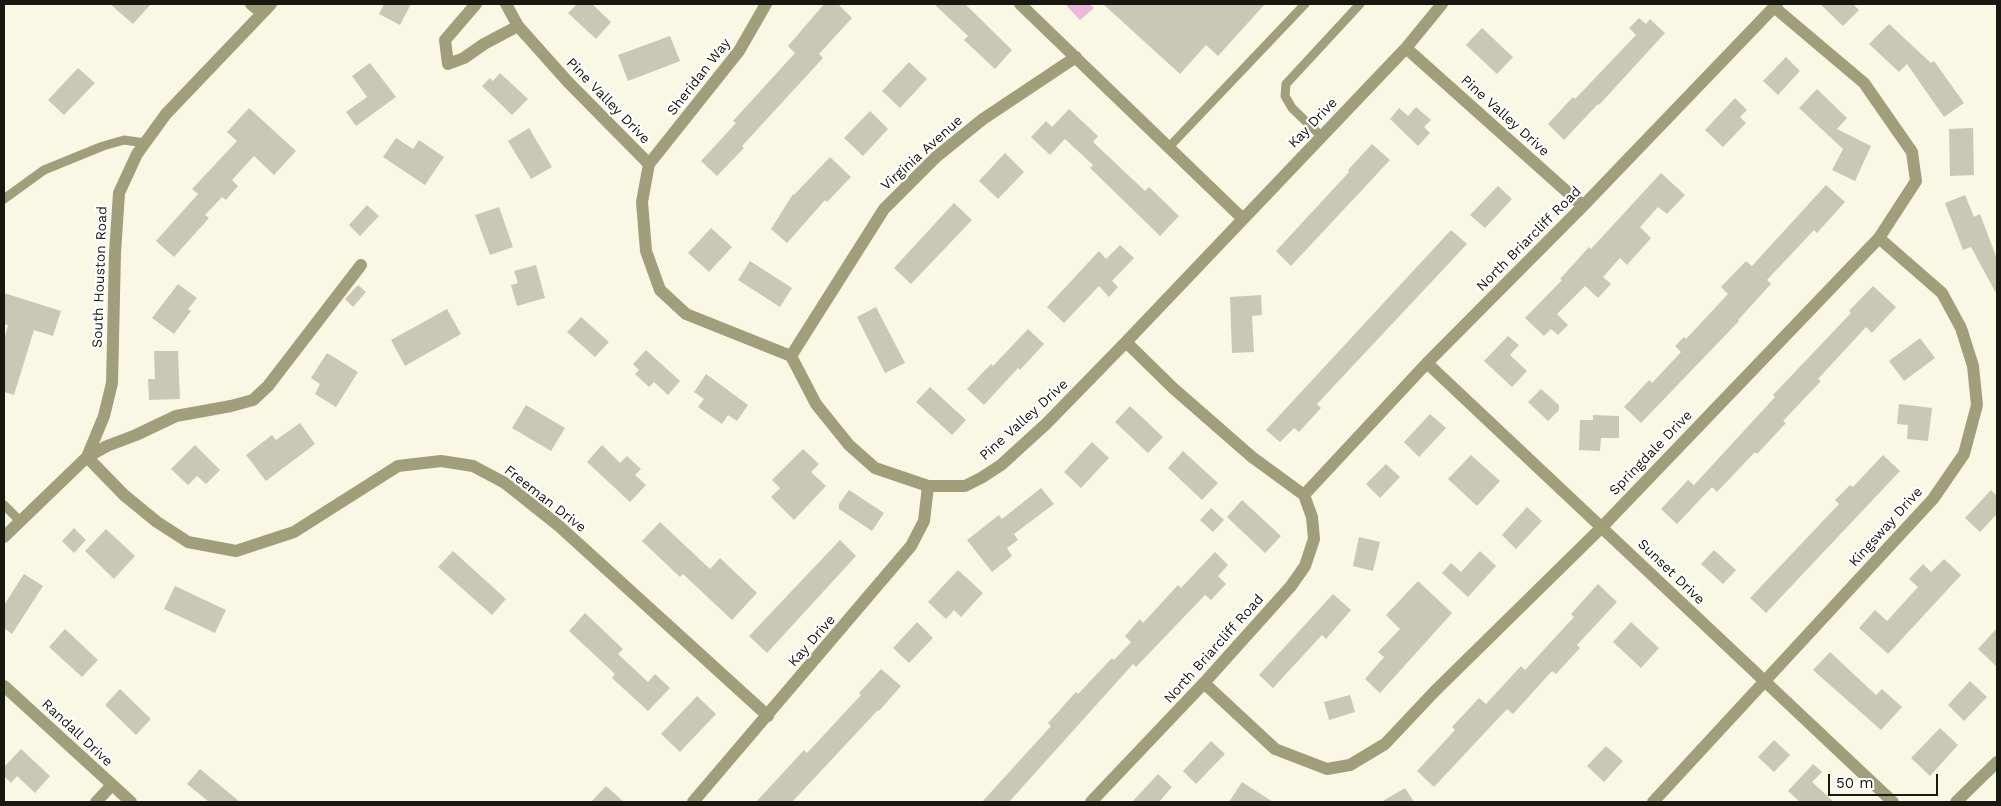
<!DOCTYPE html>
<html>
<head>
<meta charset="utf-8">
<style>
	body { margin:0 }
	#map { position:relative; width:2001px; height:806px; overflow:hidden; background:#f9f8e4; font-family:"Work Sans",sans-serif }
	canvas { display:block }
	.frame { position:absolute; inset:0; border:5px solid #181710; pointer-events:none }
	.scale { position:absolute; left:1828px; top:774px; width:110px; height:22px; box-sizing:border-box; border:2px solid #181710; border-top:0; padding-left:6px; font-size:15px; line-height:18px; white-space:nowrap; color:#181710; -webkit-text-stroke:4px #fff; paint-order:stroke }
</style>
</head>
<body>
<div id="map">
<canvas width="2001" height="806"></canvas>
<div class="frame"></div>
<div class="scale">50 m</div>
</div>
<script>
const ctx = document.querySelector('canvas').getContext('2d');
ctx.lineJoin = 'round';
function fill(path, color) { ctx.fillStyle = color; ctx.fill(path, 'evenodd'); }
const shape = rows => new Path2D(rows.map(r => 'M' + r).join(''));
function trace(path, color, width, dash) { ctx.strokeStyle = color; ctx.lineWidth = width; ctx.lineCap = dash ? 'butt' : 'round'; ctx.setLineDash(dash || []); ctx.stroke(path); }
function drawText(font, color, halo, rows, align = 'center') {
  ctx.font = font + ' "Work Sans",sans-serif'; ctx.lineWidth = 4.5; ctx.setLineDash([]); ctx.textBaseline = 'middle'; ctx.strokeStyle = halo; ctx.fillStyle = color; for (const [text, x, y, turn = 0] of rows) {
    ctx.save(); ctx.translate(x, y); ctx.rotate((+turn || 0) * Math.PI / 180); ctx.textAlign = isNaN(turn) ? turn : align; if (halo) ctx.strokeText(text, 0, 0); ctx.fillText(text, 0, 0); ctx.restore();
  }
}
fill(shape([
	[1065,4,1089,4,1094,8,1080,20]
]), '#ecb6dd');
fill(shape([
	[110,4,151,4,133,24],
	[384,4,411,4,400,25,379,14],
	[577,4,592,4,611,22,596,39,568,13],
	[824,4,838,4,852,18,819,54,823,58,742,146,744,148,717,176,701,161,736,123,733,121,795,53,788,46],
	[934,4,965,4,1012,50,995,69,964,40,968,36],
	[1103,4,1265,4,1218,56,1206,45,1180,74],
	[1820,4,1853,4,1859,10,1843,26],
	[1639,18,1646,24,1650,19,1665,33,1599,105,1598,104,1564,140,1548,124,1573,97,1575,99,1636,35,1629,28],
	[1889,24,1931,63,1934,61,1964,103,1944,117,1907,64,1899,72,1869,44],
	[1482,28,1513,57,1497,74,1466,45],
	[670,36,680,61,628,81,618,55],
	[1786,57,1800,71,1778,95,1763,81],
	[909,62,927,79,900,108,882,91],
	[370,63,396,97,356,126,346,112,367,97,352,76],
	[78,68,95,83,64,115,48,100],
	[500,73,528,99,512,115,482,86,490,78,493,81],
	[1817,89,1847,118,1837,129,1871,146,1855,181,1832,170,1843,149,1799,108],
	[1735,98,1747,110,1740,117,1746,123,1723,147,1705,130],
	[1416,107,1431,120,1424,127,1430,133,1418,146,1390,119,1399,108,1408,116],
	[249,108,296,151,274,175,254,156,232,180,238,186,226,200,222,197,205,215,209,218,174,257,156,241,198,194,192,189,237,141,227,132],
	[1069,109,1098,136,1093,142,1145,191,1149,187,1179,216,1160,236,1090,168,1093,165,1065,139,1050,155,1031,137,1046,121,1052,127],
	[870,111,888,129,863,156,844,138],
	[529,128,552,167,531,179,508,141],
	[1973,128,1974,175,1950,176,1949,129],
	[396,138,413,149,419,140,444,157,425,185,383,157],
	[1372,144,1390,160,1291,266,1276,251,1349,172,1348,170],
	[1005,153,1024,172,998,199,979,181],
	[830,157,851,177,827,202,825,200,787,243,771,229,793,194,794,195],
	[1661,173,1685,195,1667,214,1658,207,1640,227,1651,238,1627,265,1620,258,1603,277,1611,284,1598,298,1585,286,1557,314,1568,325,1558,335,1551,329,1544,336,1525,318,1562,280,1560,279,1589,247,1591,249],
	[1826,185,1845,202,1817,233,1814,230,1767,280,1771,284,1738,320,1739,321,1641,423,1624,407,1649,380,1652,383,1681,352,1675,346,1684,337,1686,339,1728,294,1721,287,1746,261,1752,266],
	[1498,186,1512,199,1485,228,1470,215],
	[1965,195,1974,217,1980,214,1997,259,1997,295,1971,247,1963,250,1945,203],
	[954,203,972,220,911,284,894,268],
	[367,205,379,216,360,236,349,225],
	[499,207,513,247,490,255,475,215],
	[711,228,732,247,709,272,688,253],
	[1451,230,1467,244,1317,404,1321,408,1299,432,1294,428,1280,442,1266,430],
	[1120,245,1134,258,1112,281,1118,287,1109,297,1099,286,1064,323,1047,307,1099,251,1106,259],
	[750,261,792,288,780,307,738,280],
	[536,265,545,298,517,306,511,285,518,283,514,271],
	[178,284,197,298,188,309,191,311,174,334,152,318],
	[358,285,366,292,353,307,345,299],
	[1873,286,1896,307,1872,333,1866,327,1818,379,1821,381,1783,421,1786,423,1757,454,1755,452,1717,492,1712,487,1677,524,1661,509,1688,480,1694,485,1775,397,1773,395,1851,313,1849,311],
	[4,293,61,311,53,336,34,330,14,395,4,392,4,340,8,325,4,324],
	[1261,295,1262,315,1252,316,1254,352,1232,353,1230,297],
	[876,307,905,363,885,373,857,317],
	[447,309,461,334,405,366,391,340],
	[581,317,609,342,595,357,567,332],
	[1028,329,1044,344,1020,370,1018,368,984,405,967,389,991,364,993,366],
	[1508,336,1519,345,1510,355,1527,371,1512,387,1484,361],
	[1920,338,1935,358,1904,381,1889,361],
	[646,350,680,381,668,395,654,382,649,387,635,374,639,370,633,364],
	[154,351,178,351,180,399,149,400,148,379,155,379],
	[327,353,358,372,336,407,315,394,320,384,311,378],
	[706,374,748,405,737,421,728,415,722,424,698,407,704,399,694,392],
	[930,387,966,420,952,435,916,402],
	[1541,389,1559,405,1559,410,1548,421,1528,402],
	[1899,404,1932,408,1928,441,1907,439,1908,425,1897,424],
	[526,405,565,428,551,451,512,428],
	[1130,406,1163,437,1148,453,1115,422],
	[1430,414,1446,428,1419,457,1404,442],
	[1593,415,1619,416,1619,438,1601,438,1600,451,1579,450,1580,420,1593,420],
	[300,423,315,444,266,481,246,455,272,435,276,440],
	[1092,442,1109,458,1081,488,1064,472],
	[195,445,220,470,206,484,197,476,188,485,171,469],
	[602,445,620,463,627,456,641,469,635,475,646,485,630,502,587,462],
	[803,449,819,464,811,472,826,486,794,520,771,497,780,488,772,480],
	[1183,451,1218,483,1202,500,1168,468],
	[1471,455,1500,481,1477,506,1448,479],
	[1883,455,1900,471,1766,613,1750,598,1839,504,1835,500,1850,485,1853,487],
	[1386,464,1400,477,1380,498,1366,484],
	[1041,488,1054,504,1014,534,1018,540,1007,548,1012,556,992,572,967,540,999,515,1002,519],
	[849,490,884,513,872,531,839,509,839,504],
	[1991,490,1997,496,1997,514,1980,532,1965,518],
	[1242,500,1281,536,1265,553,1227,517],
	[1527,507,1542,521,1516,549,1502,535],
	[1211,508,1224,520,1213,532,1200,520],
	[660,522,710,569,720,558,757,593,732,620,683,574,680,577,642,541],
	[74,528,86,540,74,553,62,541],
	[106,529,135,556,114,579,85,551],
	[1359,537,1380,542,1373,571,1353,566],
	[840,540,856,556,767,653,749,636],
	[1714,550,1736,570,1723,584,1701,564],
	[453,551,506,599,492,615,438,567],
	[1480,551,1496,566,1468,597,1442,573,1451,563,1461,572],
	[1215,552,1228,565,1218,576,1226,584,1211,600,1205,595,1136,667,1133,664,1009,802,982,802,1051,726,1048,723,1076,692,1078,694,1112,658,1114,660,1131,642,1125,636,1140,619,1143,623,1178,585,1181,588],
	[1944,559,1961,575,1888,654,1859,628,1875,610,1887,621,1918,587,1909,579,1923,564,1931,572],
	[958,570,983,593,961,617,954,610,946,619,928,602],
	[24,574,43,586,12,634,4,628,4,605],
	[1418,581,1452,613,1380,693,1365,679,1384,657,1378,652,1400,629,1386,615],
	[1598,584,1617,602,1577,645,1580,648,1556,674,1552,671,1513,714,1507,709,1434,787,1417,771,1455,730,1452,727,1479,698,1486,704,1521,666,1525,670,1574,617,1571,614],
	[175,586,226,610,215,633,164,609],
	[1333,594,1351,610,1326,639,1322,635,1273,688,1259,675],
	[585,613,623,649,618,654,648,682,655,674,670,688,648,711,612,678,615,674,569,631],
	[917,622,933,638,909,663,893,648],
	[1631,622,1659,648,1641,668,1613,642],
	[1997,628,1997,667,1978,649],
	[65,629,98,660,82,677,49,647],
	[1830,652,1876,695,1882,689,1902,707,1881,730,1813,670],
	[881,669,901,686,879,711,878,710,792,802,756,802,804,750,807,753,861,695,859,693],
	[1970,681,1987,697,1964,721,1948,705],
	[120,689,151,719,136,735,105,705],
	[1350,695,1355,712,1329,720,1324,702],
	[697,696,716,714,680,752,661,734],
	[1940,728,1958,745,1930,776,1911,758],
	[1774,740,1790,755,1774,772,1758,757],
	[1211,741,1225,754,1196,784,1183,771],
	[1606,746,1623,761,1604,782,1587,766],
	[21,749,50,776,35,793,17,776,11,783,4,776,4,767],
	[1813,764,1822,772,1812,782,1834,802,1800,802,1788,791],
	[200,769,240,802,209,802,187,784],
	[1158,774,1172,787,1159,802,1132,802],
	[1242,782,1273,802,1229,802],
	[606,786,624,802,591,802],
	[1405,788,1414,802,1381,802]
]), '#c9c8b5');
trace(shape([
	[1321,136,1292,108,1285,96,1286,84,1360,4],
	[1169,147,1305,4],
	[4,199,44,170,103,146,124,140,145,143],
	[4,505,20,521]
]), '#a09e7b', 9);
trace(shape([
	[251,4,262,13],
	[476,4,445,40,448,64,464,58,484,44,518,26],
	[506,4,518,26,568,82,649,164,642,202,646,251,660,290,686,314,791,356,816,404,849,445,875,468,928,486,965,486,981,478,1001,465,1046,424,1126,342,1406,48,1442,4],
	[1020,4,1242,218],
	[1406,48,1583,206],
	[649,164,739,51,766,4],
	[361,265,268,386,253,400,231,406,176,416,136,435,107,446,87,457,124,495,157,522,188,542,236,551,294,532,398,466,441,461,473,466,505,483,559,526,768,716],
	[791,356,884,209,936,157,983,119,1076,57],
	[1427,363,1893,802],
	[1304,495,1427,363,1583,206,1777,4],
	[4,537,87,457,104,416,112,383,115,253,119,193,137,154,166,114,271,4],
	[1204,683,1275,749,1327,769,1350,765,1385,744,1435,691,1602,527,1879,238,1916,181,1912,152,1864,83,1774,7],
	[4,686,131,802],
	[96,802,112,785],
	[693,802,911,546,924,521,928,486],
	[1091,802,1204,683,1291,586,1305,566,1314,539,1312,517,1304,495,1252,457,1173,388,1126,342],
	[1653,802,1933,499,1964,454,1977,405,1973,366,1961,328,1942,293,1879,238],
	[1956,802,1997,762]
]), '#a09e7b', 12);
drawText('14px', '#181710', '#fff', [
	["Sheridan Way",699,77,-52],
	["Pine Valley Drive",608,101,46],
	["Pine Valley Drive",1505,116,42],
	["Kay Drive",1313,123,-46],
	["Virginia Avenue",922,153,-42],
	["North Briarcliff Road",1529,239,-45],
	["South Houston Road",100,277,-88],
	["Pine Valley Drive",1024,420,-42],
	["Springdale Drive",1651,453,-46],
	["Freeman Drive",545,499,38],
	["Kingsway Drive",1886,527,-48],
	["Sunset Drive",1671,572,44],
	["Kay Drive",812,641,-49],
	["North Briarcliff Road",1214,649,-48],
	["Randall Drive",77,733,43]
]);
</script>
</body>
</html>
